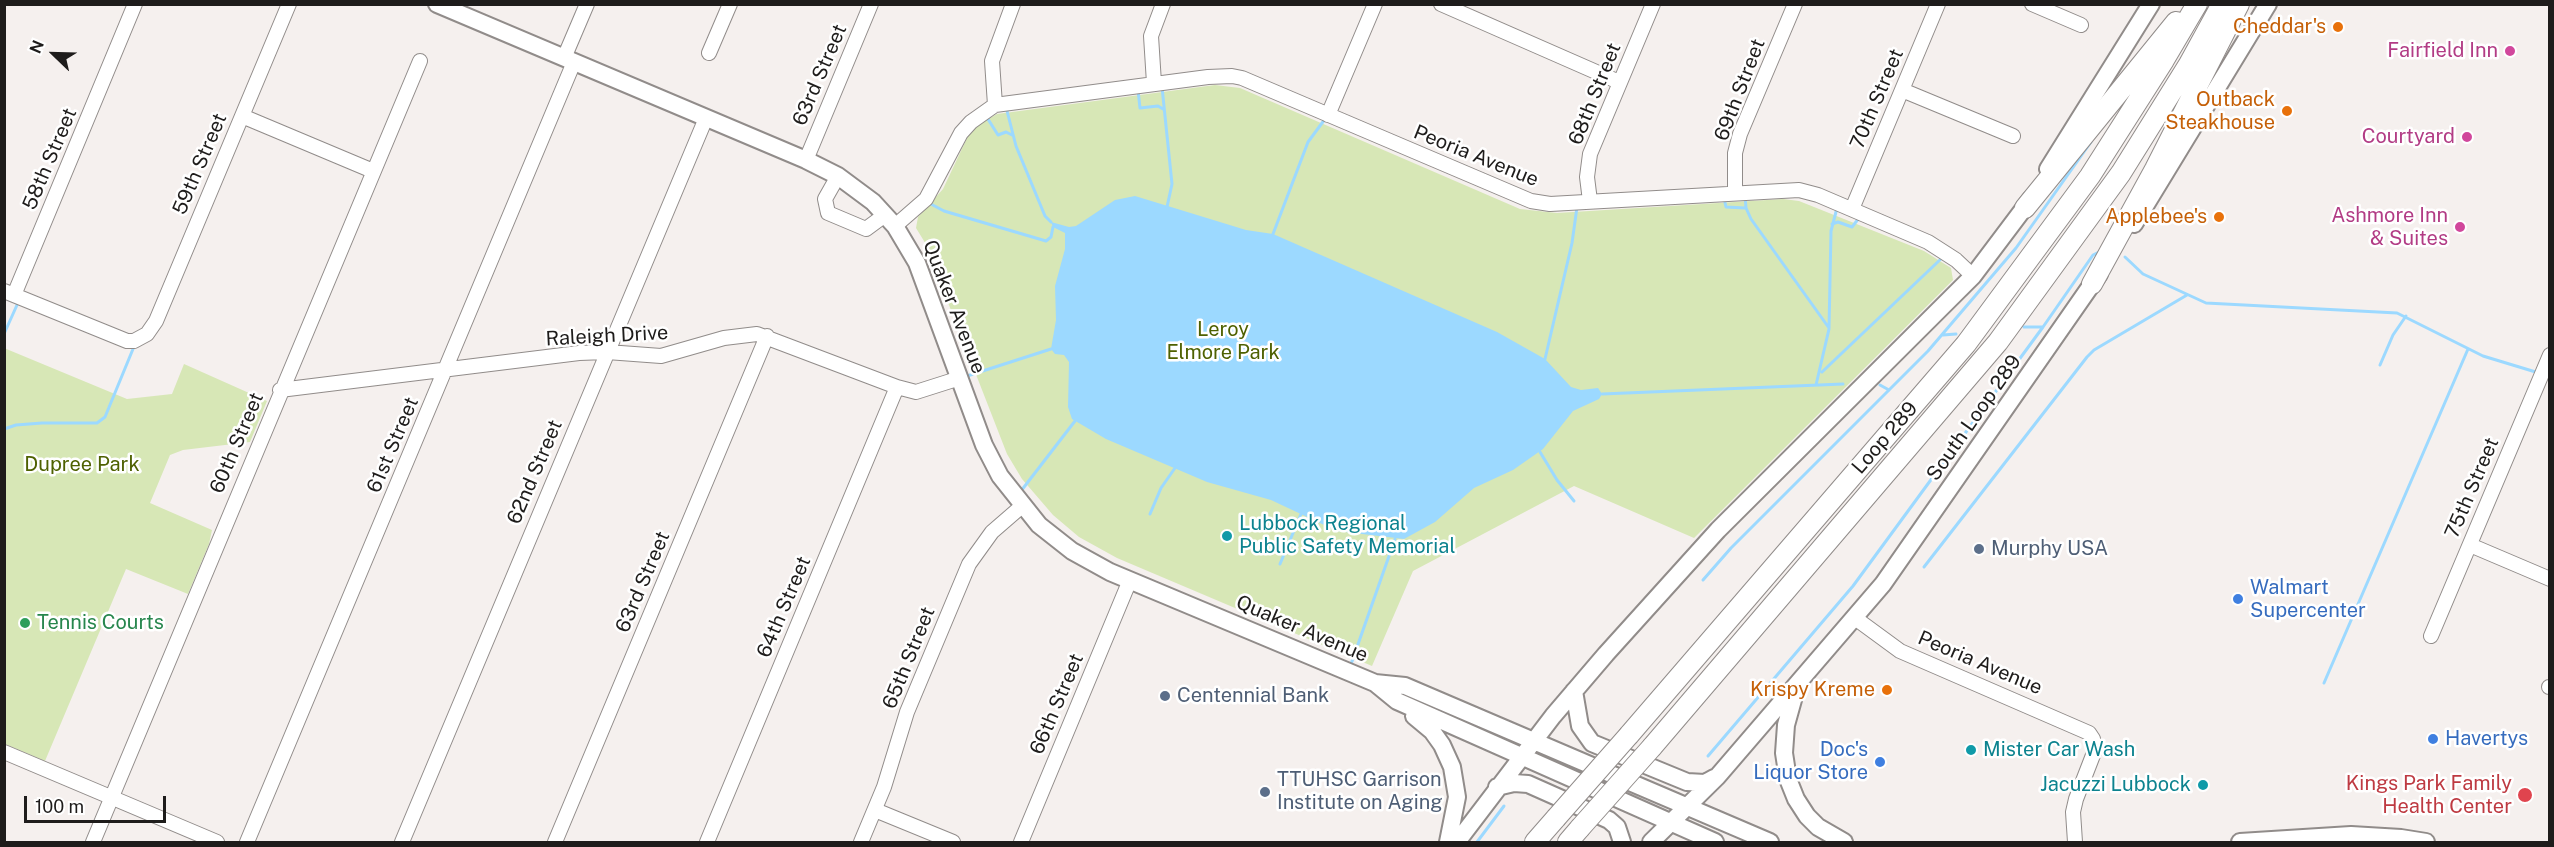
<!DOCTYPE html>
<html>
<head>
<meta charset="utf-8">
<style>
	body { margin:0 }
	#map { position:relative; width:2554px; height:847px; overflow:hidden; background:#f5f0ee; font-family:"Public Sans",sans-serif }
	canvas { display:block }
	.frame { position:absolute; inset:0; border:6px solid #1e1c1b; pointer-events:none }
	.north { position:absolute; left:24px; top:24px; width:60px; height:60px; -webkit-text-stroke:4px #fff; paint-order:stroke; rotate:293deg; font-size:16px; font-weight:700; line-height:24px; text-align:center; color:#1e1c1b }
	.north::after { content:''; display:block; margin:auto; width:21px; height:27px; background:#1e1c1b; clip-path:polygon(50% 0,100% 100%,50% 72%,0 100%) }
	.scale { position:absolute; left:24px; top:796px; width:142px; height:27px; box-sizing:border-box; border:3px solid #1e1c1b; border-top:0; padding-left:8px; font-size:18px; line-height:21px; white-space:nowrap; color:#1e1c1b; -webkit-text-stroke:4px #fff; paint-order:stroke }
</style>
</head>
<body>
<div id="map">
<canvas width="2554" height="847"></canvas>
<div class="frame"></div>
<div class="north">N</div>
<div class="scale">100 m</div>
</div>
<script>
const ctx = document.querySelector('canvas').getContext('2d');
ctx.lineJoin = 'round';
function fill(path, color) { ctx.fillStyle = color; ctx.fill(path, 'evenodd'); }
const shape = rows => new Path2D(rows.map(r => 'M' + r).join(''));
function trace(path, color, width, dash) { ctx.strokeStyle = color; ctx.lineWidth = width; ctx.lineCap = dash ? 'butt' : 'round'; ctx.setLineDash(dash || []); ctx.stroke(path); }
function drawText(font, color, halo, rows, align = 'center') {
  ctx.font = font + ' "Public Sans",sans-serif'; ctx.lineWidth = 5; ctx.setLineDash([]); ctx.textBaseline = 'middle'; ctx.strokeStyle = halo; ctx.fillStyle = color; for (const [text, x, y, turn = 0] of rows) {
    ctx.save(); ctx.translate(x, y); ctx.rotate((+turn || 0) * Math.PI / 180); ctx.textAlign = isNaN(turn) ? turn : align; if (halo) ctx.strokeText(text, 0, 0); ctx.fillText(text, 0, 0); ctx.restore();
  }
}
fill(shape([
	[1215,85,1240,88,1520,209,1557,213,1783,199,1799,201,1924,251,1951,268,1953,280,1694,538,1574,486,1413,571,1372,666,1117,558,1079,537,1053,515,1022,479,1007,454,924,241,916,228,918,217,943,189,968,136,976,126,997,114],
	[4,348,127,399,172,394,184,364,267,401,250,442,183,450,170,455,150,503,212,530,209,544,188,594,126,569,45,761,5,744]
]), '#d7e7b6');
fill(shape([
	[1135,196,1246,230,1273,234,1497,332,1545,359,1571,387,1581,390,1598,388,1602,394,1599,399,1573,411,1543,449,1513,470,1474,488,1435,522,1404,539,1337,531,1271,500,1207,482,1106,439,1072,419,1068,407,1069,362,1064,355,1055,354,1051,349,1056,320,1055,286,1065,249,1065,233,1053,227,1051,222,1069,227,1076,226,1115,200]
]), '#9cd9ff');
trace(shape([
	[1162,87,1172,184,1167,207],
	[1138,90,1140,108,1158,106,1163,109],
	[1006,107,1016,146,1045,216,1051,222],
	[986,116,998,135,1006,132,1012,135],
	[1745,196,1746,208,1751,219,1829,328],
	[1724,198,1726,207,1745,208],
	[929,203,944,211,1046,241,1051,237,1053,227],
	[1832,224,1838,222,1852,227,1859,218],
	[1273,234,1308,142,1325,119],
	[2125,257,2143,274,2206,303,2397,313,2483,356,2539,373],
	[2024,327,2043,327,2093,255,2101,251],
	[4,334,17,305],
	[1943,335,1956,334],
	[1545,359,1572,243,1577,207],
	[2380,365,2393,335,2406,316],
	[1822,372,1943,257],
	[964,377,1051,349],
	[1816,385,1829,329,1831,231,1837,208],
	[1880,385,1889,390],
	[1602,394,1843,384],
	[4,397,4,419],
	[4,429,16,425,42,423,97,423,105,417,133,349],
	[1540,452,1557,480,1574,501],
	[1021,491,1075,421],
	[1150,514,1161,488,1175,468],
	[1280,564,1301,514],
	[1924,567,2087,357,2094,350,2187,295],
	[1703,580,1731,548,1928,351,2016,248,2091,142],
	[1350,667,1395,539],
	[2324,683,2468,349],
	[1708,756,1853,586,2043,327],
	[1477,842,1504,806]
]), '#9cd9ff', 3);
const minor = shape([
	[1441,4,1619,82],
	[2032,4,2081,25],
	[709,53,730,4],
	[564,58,587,4],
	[1154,83,1151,36,1163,4],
	[1902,90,2013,136],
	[995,105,992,61,1013,4],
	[1328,115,1375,4],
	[242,116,373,171],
	[806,160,871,4],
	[838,176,825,199,828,213,866,229,885,215],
	[1735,192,1735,153,1740,134,1795,4],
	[1590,201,1587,177,1590,154,1653,4],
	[1852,209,1938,4],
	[895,226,926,199,961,133,971,122,995,105,1208,77,1232,76,1242,78,1531,201,1550,204,1799,190,1818,195,1928,242,1956,260,1973,276],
	[4,291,127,341,134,341,147,334,156,321,289,4],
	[14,295,135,4],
	[280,390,579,353,607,352,661,356,724,338,757,334,897,387,916,392,960,378],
	[2470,545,2550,579],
	[1855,618,1900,651,2089,733,2093,739,2095,750,2076,799,2073,812,2075,842],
	[2431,636,2550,355],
	[2549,687,2550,687],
	[4,752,217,842],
	[875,810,953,842],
	[93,842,420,61],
	[247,842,574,62],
	[402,842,706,118],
	[555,842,767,336],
	[707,842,897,387],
	[861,842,884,787,907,712,969,564,992,532,1022,506],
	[1021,842,1130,580]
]);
const major = shape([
	[437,4,806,160,838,176,873,202,895,226,917,263,984,445,1000,476,1039,525,1072,551,1110,572,1375,683,1397,701,1715,842],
	[2048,169,2151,4],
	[2134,224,2268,4],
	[1375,683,1405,686,1770,842],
	[1796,689,1786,725,1784,753,1788,779,1796,799,1807,816,1818,827,1844,842],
	[1574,691,1580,726,1592,743,1687,782,1705,783,1714,778],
	[1414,716,1432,731,1442,745,1452,767,1457,797,1448,842],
	[1497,787,1514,783,1528,784,1609,820,1617,827,1622,842],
	[1457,842,1553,716,1606,654,1718,530,1973,276,2031,199],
	[1651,842,1717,777,1883,584,2099,274],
	[2240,842,2351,835,2401,838,2426,842]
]);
const highway = shape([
	[2025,208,2176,22],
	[2092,284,2155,169,2239,4],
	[1629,735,1966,344,2090,176,2164,60,2197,4],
	[1652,747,1998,342,2121,173,2189,64,2222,4],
	[1535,842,1556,818],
	[1568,842,1580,828]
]);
trace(minor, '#918c8a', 16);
trace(major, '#918c8a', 20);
trace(highway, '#918c8a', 22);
trace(minor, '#fff', 14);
trace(major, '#fff', 16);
trace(highway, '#fff', 20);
const highwayBridge = shape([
	[1556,818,1629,735],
	[1580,828,1652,747]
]);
trace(highwayBridge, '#918c8a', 22, []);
trace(highwayBridge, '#fff', 20);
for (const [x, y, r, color] of [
	[2338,27,6,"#e8710a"],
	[2510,51,6,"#d1479c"],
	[2287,111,6,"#e8710a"],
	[2467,137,6,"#d1479c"],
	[2219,217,6,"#e8710a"],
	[2460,227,6,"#d1479c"],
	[1227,536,6,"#0f9aa8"],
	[1979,549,6,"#5c6f8a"],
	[2238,599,6,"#3f7fe0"],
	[25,623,6,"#2e9e5b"],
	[1887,690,6,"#e8710a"],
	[1165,696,6,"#5c6f8a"],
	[2433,739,6,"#3f7fe0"],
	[1971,750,6,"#0f9aa8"],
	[1880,762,6,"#3f7fe0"],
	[2203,785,6,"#0f9aa8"],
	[1265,792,6,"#5c6f8a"],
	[2525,795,8,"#e0444e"]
]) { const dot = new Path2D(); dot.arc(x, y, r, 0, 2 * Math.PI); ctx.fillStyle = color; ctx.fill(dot); trace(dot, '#fff', 2); }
drawText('20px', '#c56008', '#fff', [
	["Cheddar's",2326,27],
	["Outback",2275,100],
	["Steakhouse",2275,123],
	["Applebee's",2207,217],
	["Krispy Kreme",1875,690]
], 'right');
drawText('20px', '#b23c85', '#fff', [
	["Fairfield Inn",2498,51],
	["Courtyard",2455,137],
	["Ashmore Inn",2448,216],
	["& Suites",2448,239]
], 'right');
drawText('20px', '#1e1c1b', '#fff', [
	["63rd Street",820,75,-67],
	["69th Street",1740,90,-69],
	["68th Street",1595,94,-68],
	["70th Street",1877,99,-67],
	["Peoria Avenue",1476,156,22],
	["58th Street",50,159,-67],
	["59th Street",200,164,-67],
	["Quaker Avenue",954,307,69],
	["Raleigh Drive",607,336,-3],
	["South Loop 289",1974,418,-55],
	["Loop 289",1885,438,-49],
	["60th Street",237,443,-67],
	["61st Street",393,445,-67],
	["62nd Street",535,472,-67],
	["75th Street",2472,488,-67],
	["63rd Street",643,582,-67],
	["64th Street",784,607,-67],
	["Quaker Avenue",1302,629,23],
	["65th Street",909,658,-68],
	["Peoria Avenue",1980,663,23],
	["66th Street",1057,704,-67]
]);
drawText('20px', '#4e6101', '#fff', [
	["Leroy",1223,330],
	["Elmore Park",1223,353],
	["Dupree Park",82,465]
]);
drawText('20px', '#0d838f', '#fff', [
	["Lubbock Regional",1239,524],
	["Public Safety Memorial",1239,547],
	["Mister Car Wash",1983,750],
	["Jacuzzi Lubbock",2191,785,"right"]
], 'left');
drawText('20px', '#4e5e75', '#fff', [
	["Murphy USA",1991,549],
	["Centennial Bank",1177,696],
	["TTUHSC Garrison",1277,780],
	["Institute on Aging",1277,803]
], 'left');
drawText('20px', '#366cbe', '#fff', [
	["Walmart",2250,588],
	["Supercenter",2250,611],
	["Havertys",2445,739],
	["Doc's",1868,750,"right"],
	["Liquor Store",1868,773,"right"]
], 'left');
drawText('20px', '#27864d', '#fff', [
	["Tennis Courts",37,623]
], 'left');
drawText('20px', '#be3a42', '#fff', [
	["Kings Park Family",2512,784],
	["Health Center",2512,807]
], 'right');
</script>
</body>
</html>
